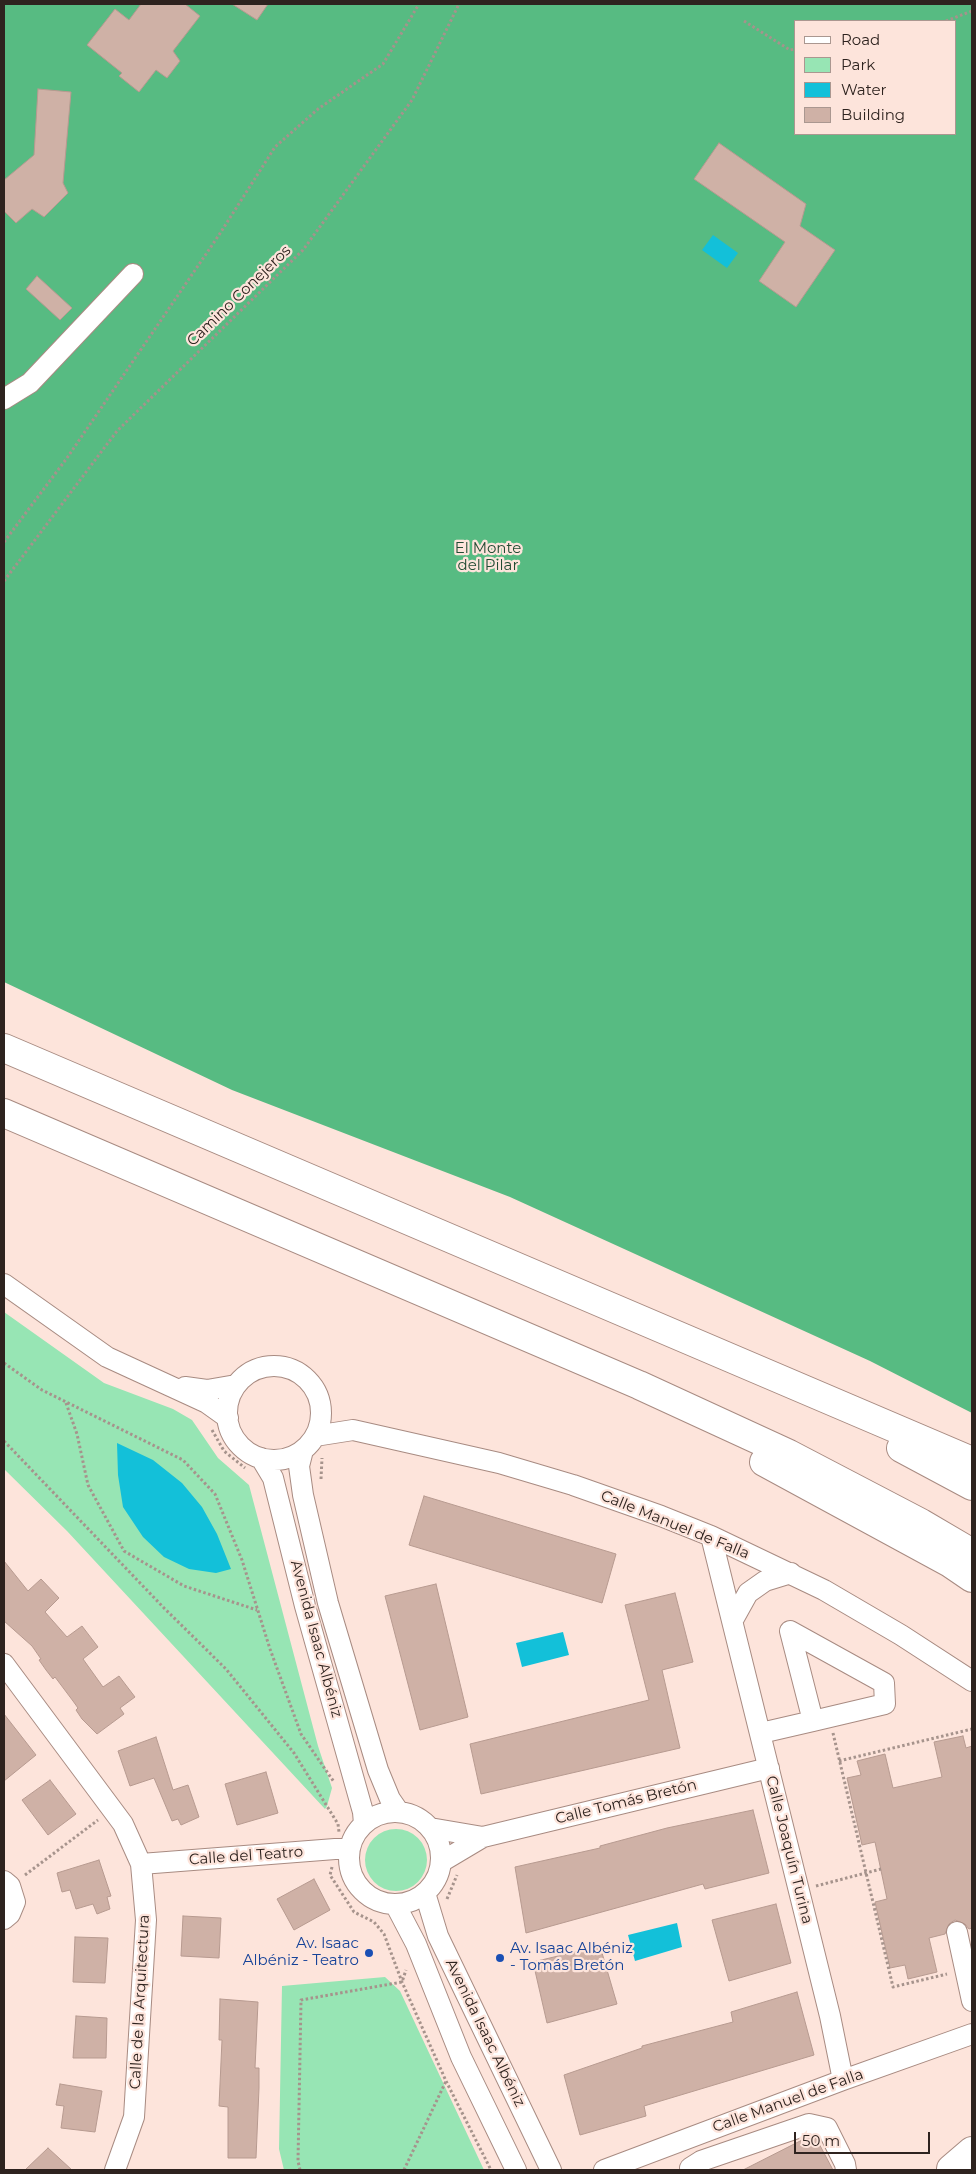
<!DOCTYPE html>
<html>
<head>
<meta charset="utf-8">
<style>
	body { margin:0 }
	#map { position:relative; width:976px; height:2174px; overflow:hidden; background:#fde4db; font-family:Montserrat,sans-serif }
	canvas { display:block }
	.frame { position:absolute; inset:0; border:5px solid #2e231f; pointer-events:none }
	.legend { position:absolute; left:794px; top:20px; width:162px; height:115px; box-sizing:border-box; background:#fde4db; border:1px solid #aa9790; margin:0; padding:6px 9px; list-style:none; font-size:15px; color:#2e231f }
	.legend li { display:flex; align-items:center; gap:10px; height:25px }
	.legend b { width:25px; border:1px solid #aa9790 }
	.scale { position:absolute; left:794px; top:2132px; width:136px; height:22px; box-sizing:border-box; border:2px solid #2e231f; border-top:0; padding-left:6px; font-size:15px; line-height:18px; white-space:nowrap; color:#2e231f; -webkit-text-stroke:4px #fde4db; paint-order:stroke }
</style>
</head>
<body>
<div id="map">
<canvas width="976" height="2174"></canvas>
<div class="frame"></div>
<ul class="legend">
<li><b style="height:6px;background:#fff"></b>Road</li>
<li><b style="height:14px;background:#97e5b4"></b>Park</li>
<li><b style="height:14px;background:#13c0d9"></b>Water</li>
<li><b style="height:14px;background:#cfb1a6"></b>Building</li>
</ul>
<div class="scale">50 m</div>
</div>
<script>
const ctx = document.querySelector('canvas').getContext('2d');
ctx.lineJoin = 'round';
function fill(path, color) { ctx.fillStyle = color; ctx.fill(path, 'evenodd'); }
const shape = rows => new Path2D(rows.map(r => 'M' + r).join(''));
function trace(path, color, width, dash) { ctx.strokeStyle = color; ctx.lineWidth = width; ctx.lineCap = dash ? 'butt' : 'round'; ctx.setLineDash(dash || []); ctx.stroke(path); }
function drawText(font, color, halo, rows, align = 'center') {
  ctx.font = font + ' Montserrat,sans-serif'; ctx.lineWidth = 4.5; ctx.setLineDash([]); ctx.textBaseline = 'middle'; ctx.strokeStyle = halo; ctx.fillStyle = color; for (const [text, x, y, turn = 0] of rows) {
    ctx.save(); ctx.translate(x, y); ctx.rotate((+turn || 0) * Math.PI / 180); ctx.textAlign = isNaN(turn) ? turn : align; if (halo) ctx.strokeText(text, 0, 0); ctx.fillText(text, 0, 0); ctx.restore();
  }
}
fill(shape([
	[4,1312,104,1383,173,1409,192,1420,218,1458,249,1485,318,1746,332,1788,327,1806,325,1809,67,1531,4,1469],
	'365 1860a31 31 0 1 1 62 0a31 31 0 1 1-62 0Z',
	[385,1977,400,1991,484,2170,284,2170,279,2149,282,1986]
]), '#97e5b4');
fill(shape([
	[4,4,972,4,972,1413,870,1361,510,1197,232,1090,4,982],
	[795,21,955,21,955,134,795,134]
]), '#57bb82');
fill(shape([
	[713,235,738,253,727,268,702,250],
	[117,1443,153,1460,182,1483,202,1507,217,1534,231,1569,216,1573,189,1569,164,1557,143,1537,123,1507,118,1475],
	[563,1632,569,1655,522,1667,516,1643],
	[677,1923,682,1947,635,1961,628,1935]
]), '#13c0d9');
const building = shape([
	[141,4,185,4,200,16,173,51,180,61,167,78,156,70,139,92,119,76,122,73,87,45,115,9,129,20,141,4],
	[232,4,268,4,257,20,232,4],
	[38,89,71,92,63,183,68,193,44,217,32,209,16,223,4,211,4,180,34,155,38,89],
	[719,143,806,204,800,226,835,250,796,307,759,281,785,242,694,179,719,143],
	[37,276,72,308,60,320,26,289,37,276],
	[424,1496,616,1554,602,1603,409,1545,424,1496],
	[4,1561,28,1591,41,1579,59,1598,45,1612,67,1637,82,1626,98,1647,83,1659,103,1687,119,1676,135,1697,120,1708,124,1714,97,1734,82,1719,76,1710,78,1708,73,1701,55,1677,53,1679,46,1670,39,1660,41,1659,32,1646,4,1621,4,1561],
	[436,1584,468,1717,420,1730,385,1596,436,1584],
	[675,1593,693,1662,662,1670,680,1748,481,1794,470,1744,649,1700,625,1605,675,1593],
	[4,1714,36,1755,4,1781,4,1714],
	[963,1736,966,1748,972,1746,972,1928,969,1929,965,1924,955,1920,949,1924,945,1934,929,1938,937,1972,908,1979,905,1965,890,1968,875,1902,887,1899,875,1842,862,1845,847,1778,861,1775,857,1761,885,1754,893,1788,942,1777,934,1742,963,1736],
	[156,1737,173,1790,188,1785,199,1817,181,1825,178,1819,172,1821,154,1778,130,1786,118,1751,156,1737],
	[266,1772,278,1813,237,1825,225,1784,266,1772],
	[50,1780,76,1814,48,1835,22,1800,50,1780],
	[753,1810,769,1873,705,1889,703,1884,526,1933,515,1867,600,1848,600,1846,667,1828,753,1810],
	[99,1860,111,1896,107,1897,110,1909,97,1914,93,1904,76,1909,70,1890,62,1892,57,1873,99,1860],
	[314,1879,330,1910,294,1930,277,1899,314,1879],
	[776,1904,791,1963,729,1981,712,1920,776,1904],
	[183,1916,221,1918,219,1958,181,1956,183,1916],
	[75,1937,108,1938,105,1983,73,1982,75,1937],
	[600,1946,617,2004,547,2023,533,1962,600,1946],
	[797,1992,814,2055,644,2106,646,2116,580,2135,564,2075,642,2048,642,2046,733,2022,731,2012,797,1992],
	[220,1999,258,2002,255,2068,259,2068,259,2088,256,2158,228,2158,228,2107,219,2106,222,2040,219,2040,220,1999],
	[76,2016,107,2018,106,2058,73,2058,76,2016],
	[60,2084,102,2091,95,2132,61,2128,64,2106,56,2105,60,2084],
	[810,2136,816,2138,833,2170,743,2170,810,2136],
	[48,2148,72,2170,25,2170,48,2148]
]);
fill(building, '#cfb1a6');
trace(building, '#b79a90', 1);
const minor = shape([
	[4,399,30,383,133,274],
	[4,1284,107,1357,207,1403,228,1418],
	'227 1413a47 47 0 1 1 94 0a47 47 0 1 1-94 0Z',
	[185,1387,207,1390,236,1385],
	[315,1436,353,1430,499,1463,573,1485,661,1516,711,1536,824,1590,901,1635,972,1681],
	[303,1450,299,1466,303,1495,328,1603,378,1770,390,1799,399,1812],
	[261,1458,273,1478,305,1606,363,1812,364,1824],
	[711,1536,830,2016,843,2080],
	[733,1620,748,1593,765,1581,791,1573],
	[4,1664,123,1824,141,1864,146,1920,134,2117,115,2170],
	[761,1733,813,1721,885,1704,884,1683,790,1631,813,1721],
	'349 1858a46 46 0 1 1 92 0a46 46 0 1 1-92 0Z',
	[430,1828,483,1837],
	[441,1862,483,1837,769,1768],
	[141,1864,335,1849,350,1849],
	[4,1881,10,1886,15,1902,10,1914,4,1919],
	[425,1893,438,1936,551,2170],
	[395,1904,416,1944,461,2057,516,2170],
	[957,1932,972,2001],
	[604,2170,843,2080,972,2034],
	[691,2170,690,2168,701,2161,809,2124,827,2128,845,2164,846,2170]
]);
const highway = shape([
	[4,1048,972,1461],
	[4,1113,639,1385,789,1454,921,1523,972,1553],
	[901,1448,972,1486],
	[764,1462,950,1563,972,1578],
	[951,2169,972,2151]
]);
trace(minor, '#a88b82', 22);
trace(highway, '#a88b82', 30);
trace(shape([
	[744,21,790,50,795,49],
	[946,21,972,11],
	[4,542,67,458,219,235,275,147,318,109,383,64,419,4],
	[4,581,117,431,303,250,412,100,459,4],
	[4,1363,42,1390,183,1460,215,1494,242,1560,270,1649,301,1734,334,1782],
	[66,1403,77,1434,88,1485,124,1551,184,1586,257,1610],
	[212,1430,224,1451,245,1468],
	[4,1441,164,1608,226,1669,294,1753,338,1824,339,1832],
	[321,1479,322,1458],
	[833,1733,893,1987,947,1974],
	[839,1761,972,1729],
	[332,1867,330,1875,354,1912,374,1922,384,1934,402,1982,446,2081,491,2170],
	[25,1875,98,1820],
	[816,1886,881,1869],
	[447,1899,457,1875],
	[300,2170,298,2161,301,2000,402,1982,406,1970],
	[404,2170,446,2081]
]), '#a6938c', 3, [2.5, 2.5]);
trace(minor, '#fff', 20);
trace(highway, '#fff', 28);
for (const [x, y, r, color] of [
	[369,1953,5,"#1a4fb4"],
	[500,1958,5,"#1a4fb4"]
]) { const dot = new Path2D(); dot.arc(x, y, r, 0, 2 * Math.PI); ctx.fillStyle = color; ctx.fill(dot); trace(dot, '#fde4db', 2); }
drawText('15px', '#2e231f', '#fde4db', [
	["Camino Conejeros",239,296,-44],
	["Calle Manuel de Falla",675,1525,22],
	["Avenida Isaac Albéniz",316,1639,75],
	["Calle Tomás Bretón",626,1802,-14],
	["Calle Joaquín Turina",789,1850,76],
	["Calle del Teatro",246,1856,-4],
	["Calle de la Arquitectura",140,2002,-87],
	["Avenida Isaac Albéniz",485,2033,64],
	["Calle Manuel de Falla",788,2101,-20]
]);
drawText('15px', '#224b33', '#fde4db', [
	["El Monte",488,549],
	["del Pilar",488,566]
]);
drawText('15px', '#164399', '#fde4db', [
	["Av. Isaac",359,1944],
	["Albéniz - Teatro",359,1961],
	["Av. Isaac Albéniz",510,1949,"left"],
	["- Tomás Bretón",510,1966,"left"]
], 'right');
</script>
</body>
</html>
